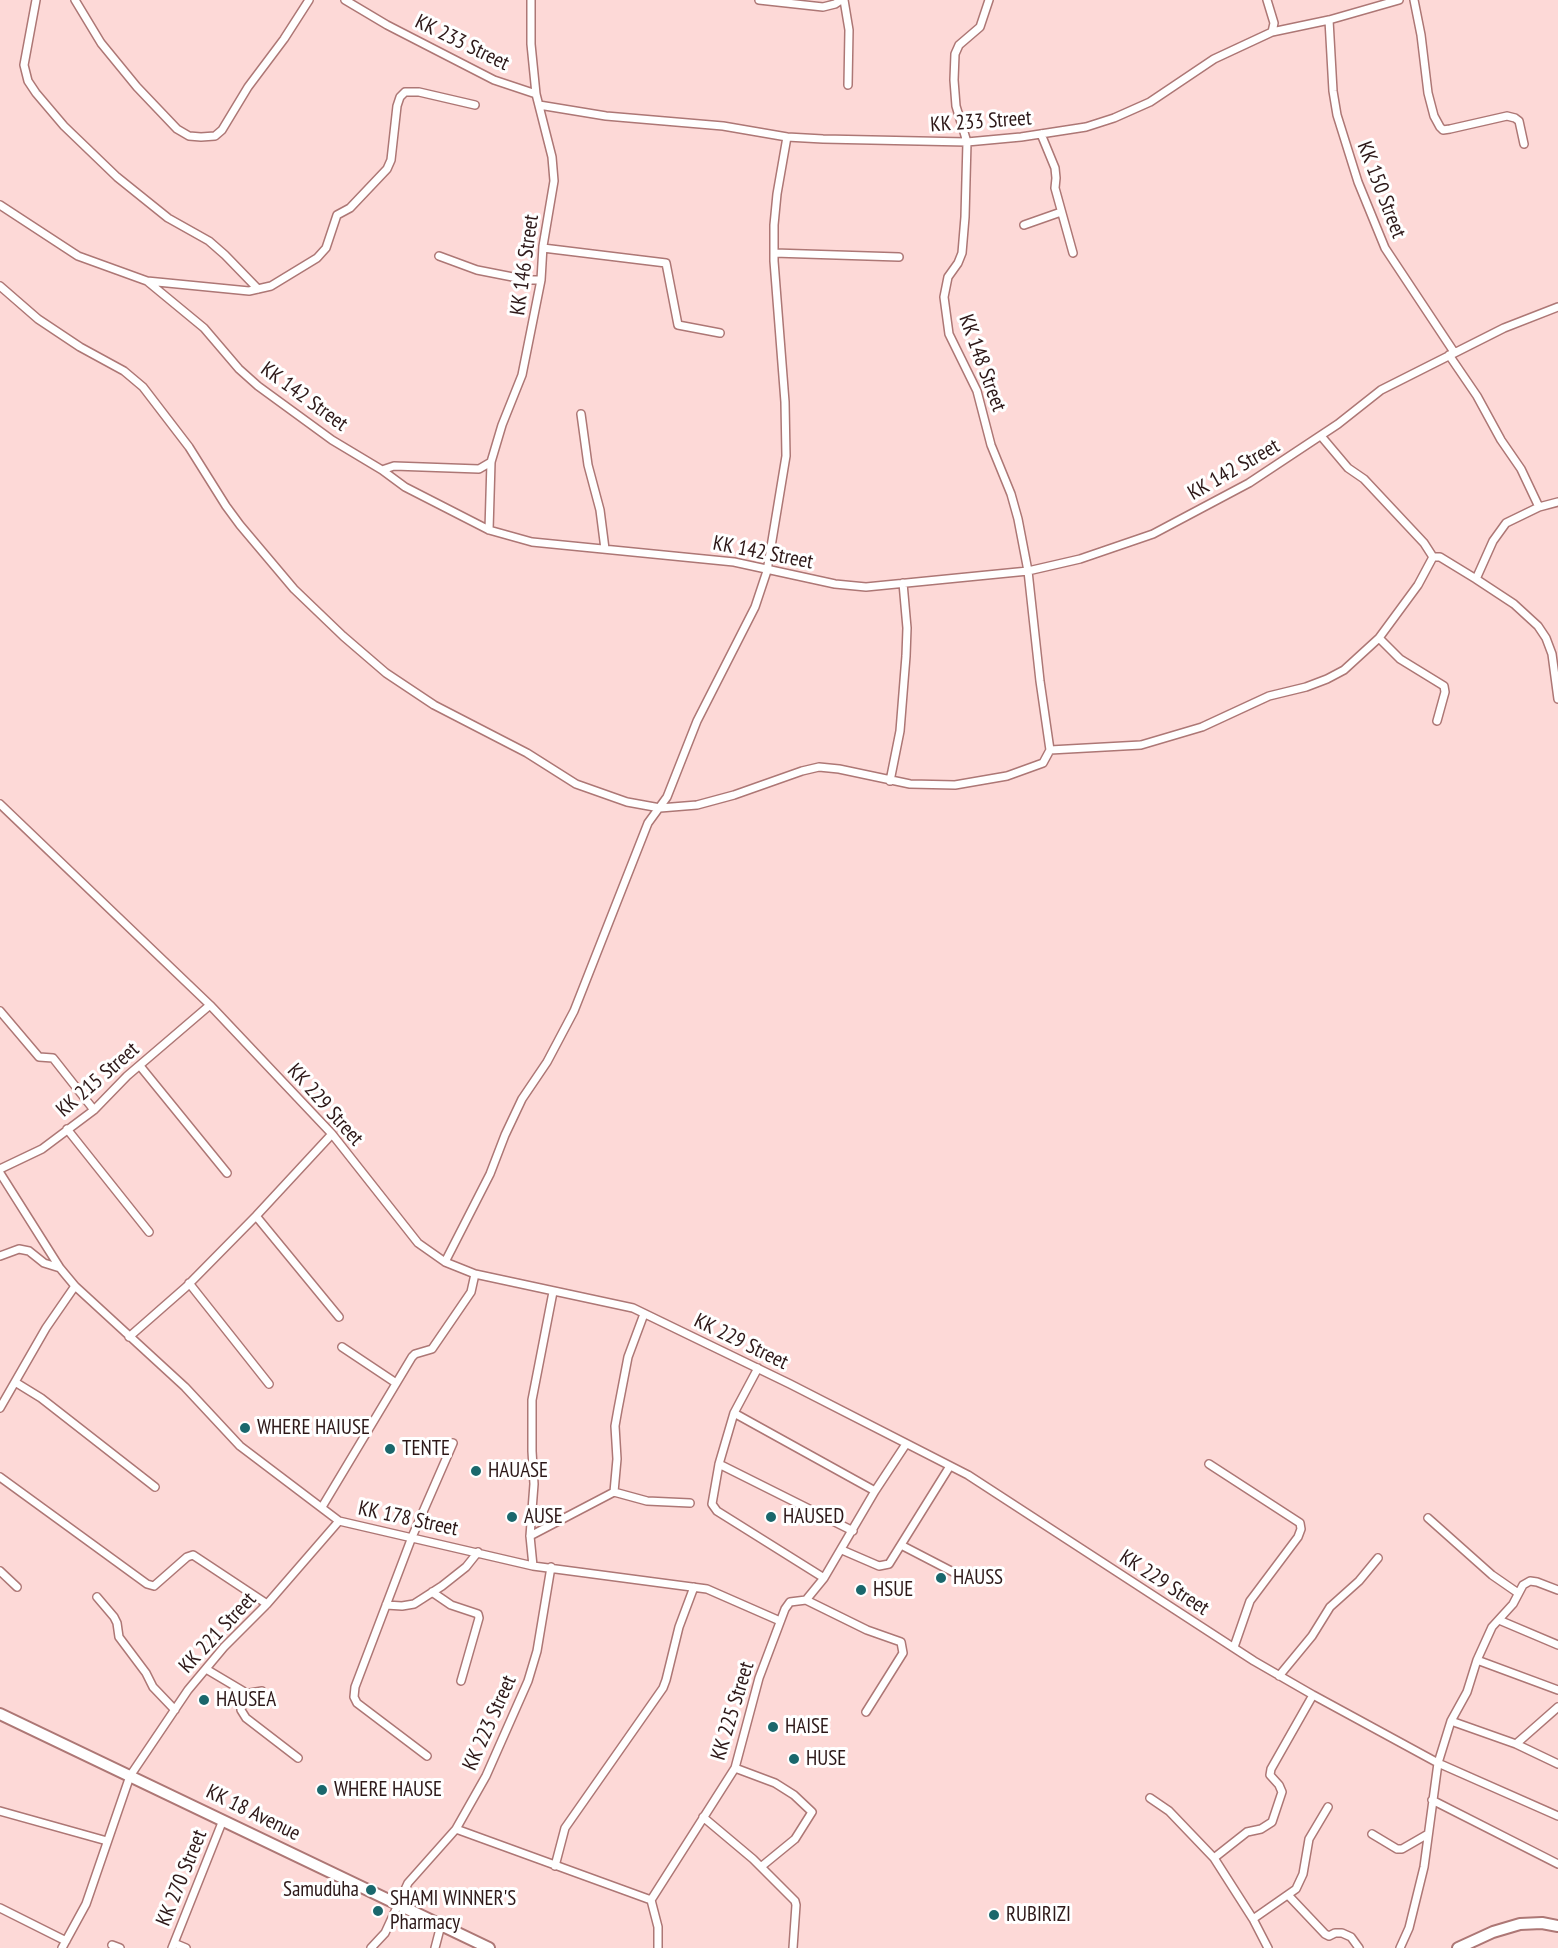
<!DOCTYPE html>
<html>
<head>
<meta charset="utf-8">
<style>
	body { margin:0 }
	canvas { display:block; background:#fdd9d7 }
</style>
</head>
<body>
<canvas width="1558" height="1948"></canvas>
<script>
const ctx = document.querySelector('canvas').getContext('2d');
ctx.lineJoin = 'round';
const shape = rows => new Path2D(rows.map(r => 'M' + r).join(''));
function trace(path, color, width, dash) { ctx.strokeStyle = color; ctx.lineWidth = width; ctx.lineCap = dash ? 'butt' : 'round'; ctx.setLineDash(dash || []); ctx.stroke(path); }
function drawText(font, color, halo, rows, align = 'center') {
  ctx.font = font + ' "PT Sans Narrow",sans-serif'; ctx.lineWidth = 6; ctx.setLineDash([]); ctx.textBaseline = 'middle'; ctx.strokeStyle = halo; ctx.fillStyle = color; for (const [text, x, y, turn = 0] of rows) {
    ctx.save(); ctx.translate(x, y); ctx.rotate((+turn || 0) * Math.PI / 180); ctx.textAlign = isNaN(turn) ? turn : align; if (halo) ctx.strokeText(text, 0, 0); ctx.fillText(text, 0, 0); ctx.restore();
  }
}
const minor = shape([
	[36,0,24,65,28,81,36,93,64,126,117,177,168,218,209,241,225,255,258,289],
	[75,0,101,43,137,87,177,129,189,136,201,137,215,136,222,130,248,87,284,39,309,0],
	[345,0,387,25,494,80,536,94],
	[759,0,823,7,835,4,841,0],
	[844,0,849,30,848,85],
	[1267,0,1274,23,1272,32],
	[1414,0,1421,35,1428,93,1434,116,1440,127,1443,130,1450,129,1507,116,1515,118,1519,121,1524,144],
	[1329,20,1333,91,1337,115,1358,182,1385,248,1454,352],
	[539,105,606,116,723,126,787,137,823,139,967,142,1021,137,1086,127,1114,118,1150,102,1214,59,1272,32,1329,20,1399,0],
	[1041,134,1055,168,1056,178,1055,188,1073,253],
	[0,205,78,256,147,281,204,328,239,369,258,386,332,440,382,470,405,487,489,530,532,542,734,562,835,584,866,587,1028,571,1080,559,1153,534,1249,483,1338,424,1381,390,1504,328,1558,307],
	[1024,225,1061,212],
	[543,248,666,263,678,325,720,333],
	[774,253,899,257],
	[439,256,477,270,528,280,541,280],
	[147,281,249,291,271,286,317,258,326,248,337,215,350,208,387,169,391,160,397,106,400,97,405,92,419,92,475,105],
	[0,286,38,319,80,347,124,371,143,387,189,447,226,506,240,525,294,589,343,636,386,673,434,705,527,753,576,784,627,802,660,808,697,805,734,795,802,771,819,767,839,769,910,784,955,785,1007,776,1043,763,1050,750,1040,681,1028,571,1018,519,1011,494,991,445,977,391,949,334,944,297,948,277,958,263,962,253,965,217,967,142,956,106,954,80,955,54,959,45,980,27,989,0],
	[1449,355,1477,396,1501,440,1521,469,1539,507],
	[581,414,588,465,600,510,605,549],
	[1321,436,1348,468,1364,479,1424,543,1433,557,1440,557,1476,579,1514,604,1538,626,1546,638,1552,654,1558,699],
	[382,470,394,466,479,469,491,462],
	[489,530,491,462,502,425,522,375,541,280,543,246,554,181,552,157,536,94,531,44,531,0],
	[1476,579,1493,541,1506,523,1539,507,1558,502],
	[1379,638,1400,659,1444,686,1445,692,1437,721],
	[1050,750,1141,745,1202,727,1269,696,1306,687,1327,679,1344,670,1379,638,1418,585,1433,557],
	[890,781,900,731,906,656,907,628,903,583],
	[0,804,210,1005,332,1134,418,1243,445,1262,475,1274,633,1308,790,1384,968,1475,1254,1661,1313,1695,1438,1763,1558,1816],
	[0,1011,39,1057,53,1058,94,1110],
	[140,1066,227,1173],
	[67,1129,149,1232],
	[0,1169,42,1149,94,1110,127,1076,210,1005],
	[0,1173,60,1268],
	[256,1216,339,1317],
	[0,1256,19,1249,29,1251,44,1263,60,1268,75,1286,185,1387,240,1446,339,1521,533,1566,707,1589,780,1621],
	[445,1262,490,1174,505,1135,522,1099,547,1062,574,1011,648,823,667,797,697,721,755,607,767,571,786,456,785,402,774,261,774,225,777,194,787,137],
	[189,1283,269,1384],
	[129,1337,186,1287,256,1216,332,1134],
	[342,1347,396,1383],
	[758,1368,734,1413,719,1464,712,1504,717,1511,824,1578],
	[15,1382,41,1398,155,1487],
	[0,1408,46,1328,75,1286],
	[734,1413,875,1491],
	[719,1464,853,1531],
	[1209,1464,1300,1523,1301,1529,1298,1537,1250,1601,1234,1647],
	[0,1477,147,1584,154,1586,187,1557,193,1555,267,1604],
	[614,1492,647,1501,690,1503],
	[322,1507,412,1357,415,1354,432,1349,471,1292,475,1274],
	[1428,1518,1492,1575,1518,1593],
	[530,1536,614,1492,617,1459,615,1426,618,1409,628,1357,644,1314],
	[901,1545,955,1573],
	[842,1550,879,1566,889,1564,950,1466],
	[533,1566,530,1536,534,1484,532,1451,532,1400,553,1292],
	[0,1571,17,1587],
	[432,1592,451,1605,478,1614,479,1618,461,1681],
	[97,1597,114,1617,117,1623,119,1637,146,1673,153,1687,175,1710],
	[806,1600,867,1630,901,1642,903,1653,866,1712],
	[386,1605,402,1606,414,1604,442,1586,466,1567,478,1552],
	[1499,1620,1558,1645],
	[1477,1660,1558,1690],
	[206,1669,243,1691,244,1694,241,1710,246,1718,298,1758],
	[1279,1676,1312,1636,1330,1607,1359,1581,1378,1558],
	[244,1694,262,1691],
	[1451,1721,1516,1744,1558,1764],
	[1516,1744,1558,1707],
	[427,1756,357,1703,354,1697,355,1687,412,1537,453,1443],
	[735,1768,775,1783,794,1795,812,1812,795,1839,762,1866],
	[1150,1798,1169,1811,1214,1858,1253,1919,1268,1948],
	[1432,1800,1558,1864],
	[0,1811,107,1841],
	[703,1817,753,1859,795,1901,796,1905,793,1948],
	[456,1829,651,1900],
	[1372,1834,1397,1849,1402,1849,1428,1834],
	[1214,1858,1247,1832,1261,1829,1272,1822,1282,1792,1279,1785,1270,1775,1271,1769,1313,1695],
	[555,1866,565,1828,663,1688,666,1680,679,1627,694,1587],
	[1288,1895,1325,1934,1329,1936,1335,1933,1342,1933,1351,1937,1359,1948],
	[0,1908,66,1941],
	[1253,1919,1296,1889,1303,1874,1309,1839,1328,1807],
	[174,1943,186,1948],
	[112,1945,120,1948],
	[62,1948,86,1904,130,1776,188,1690,224,1647,267,1604,339,1521],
	[172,1948,223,1820],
	[371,1948,385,1933,408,1883,456,1829,486,1776,528,1681,537,1651,551,1567],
	[435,1948,441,1925],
	[658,1948,658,1927,651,1900,735,1768,759,1678,785,1609,790,1602,806,1600,824,1578,875,1491,906,1444],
	[1400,1948,1409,1928,1424,1867,1438,1763,1451,1721,1467,1692,1477,1660,1492,1627,1513,1604,1523,1585,1530,1581,1537,1582,1558,1590]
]);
const secondary = shape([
	[0,1714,489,1948],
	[1458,1948,1493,1932,1520,1924,1542,1923,1558,1926]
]);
trace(minor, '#ad7775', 10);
trace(secondary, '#ad7775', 14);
trace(minor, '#fff', 7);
trace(secondary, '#fff', 10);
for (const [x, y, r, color] of [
	[245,1428,6,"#1a676c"],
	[390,1449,6,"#1a676c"],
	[476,1471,6,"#1a676c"],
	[512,1517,6,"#1a676c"],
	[771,1517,6,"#1a676c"],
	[941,1578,6,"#1a676c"],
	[861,1590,6,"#1a676c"],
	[204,1700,6,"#1a676c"],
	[773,1727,6,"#1a676c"],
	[794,1759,6,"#1a676c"],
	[322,1790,6,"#1a676c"],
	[371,1890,6,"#1a676c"],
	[378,1911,6,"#1a676c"],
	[994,1915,6,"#1a676c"]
]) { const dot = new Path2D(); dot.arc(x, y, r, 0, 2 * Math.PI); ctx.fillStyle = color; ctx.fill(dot); trace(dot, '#fff', 2); }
drawText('21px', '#2d1818', '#fff', [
	["KK 233 Street",462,43,26],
	["KK 233 Street",981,122,-4],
	["KK 150 Street",1381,190,69],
	["KK 146 Street",525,265,-82],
	["KK 148 Street",982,363,70],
	["KK 142 Street",304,397,36],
	["KK 142 Street",1234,470,-30],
	["KK 142 Street",763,553,11],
	["KK 215 Street",98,1080,-41],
	["KK 229 Street",325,1105,48],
	["KK 229 Street",741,1342,26],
	["KK 178 Street",408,1519,12],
	["KK 229 Street",1164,1583,33],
	["KK 221 Street",218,1633,-47],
	["KK 225 Street",733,1711,-73],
	["KK 223 Street",490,1723,-66],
	["KK 18 Avenue",253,1813,26],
	["KK 270 Street",182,1878,-68]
]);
drawText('21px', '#2d1818', '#fff', [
	["WHERE HAIUSE",257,1428],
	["TENTE",402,1449],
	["HAUASE",488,1471],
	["AUSE",524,1517],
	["HAUSED",783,1517],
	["HAUSS",953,1578],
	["HSUE",873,1590],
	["HAUSEA",216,1700],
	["HAISE",785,1727],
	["HUSE",806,1759],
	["WHERE HAUSE",334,1790],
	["Samuduha",359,1890,"right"],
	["SHAMI WINNER'S",390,1899],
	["Pharmacy",390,1923],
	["RUBIRIZI",1006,1915]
], 'left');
</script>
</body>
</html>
